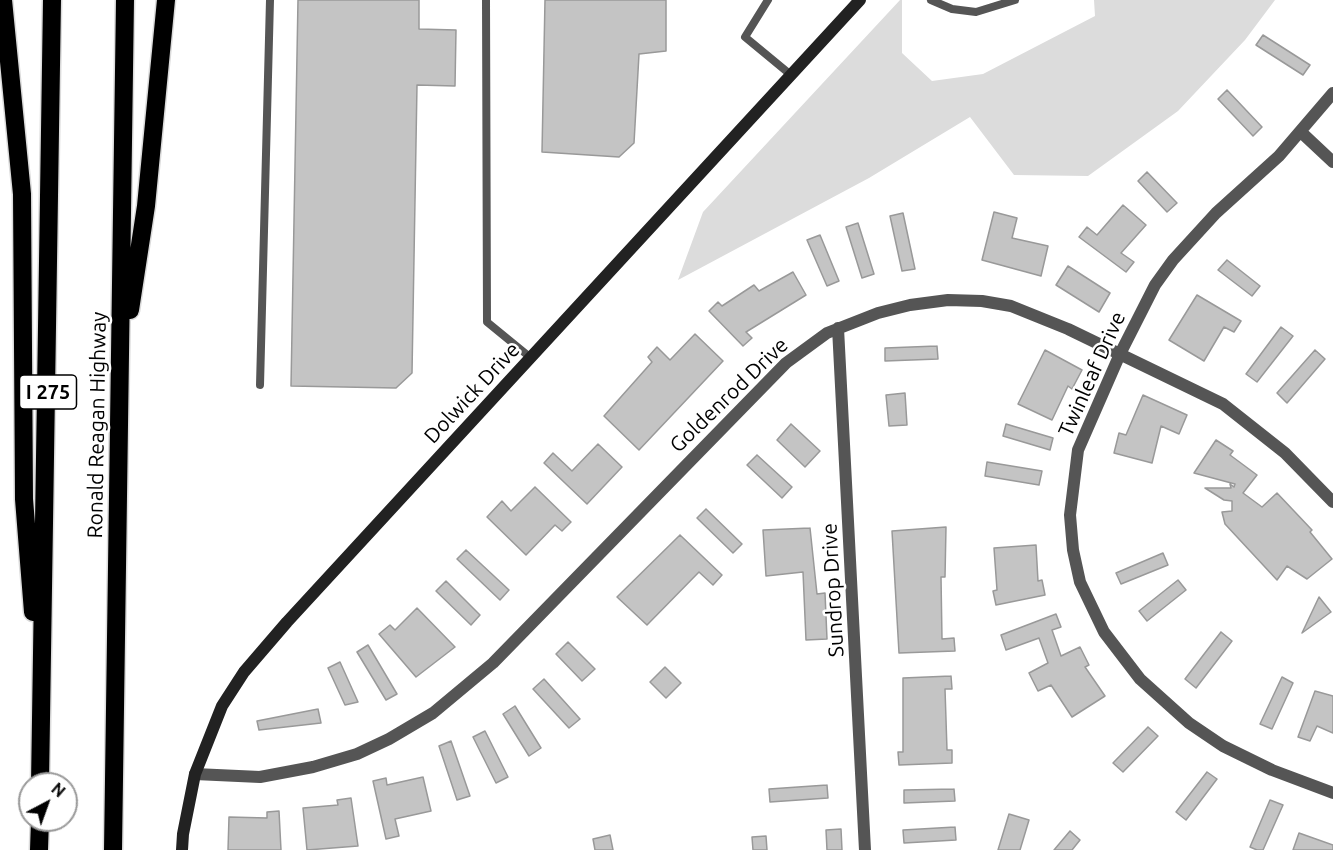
<!DOCTYPE html>
<html>
<head>
<meta charset="utf-8">
<style>
	body { margin:0 }
	#map { position:relative; width:1333px; height:850px; overflow:hidden; background:#fff; font-family:Ubuntu,sans-serif }
	canvas { display:block }
	.north { position:absolute; left:18px; top:772px; width:60px; height:60px; box-sizing:border-box; background:#fff; border:2px solid #999; border-radius:50%; rotate:41deg; font-size:16px; font-weight:700; line-height:24px; text-align:center; color:#000 }
	.north::after { content:''; display:block; margin:auto; width:21px; height:27px; background:#000; clip-path:polygon(50% 0,100% 100%,50% 72%,0 100%) }
</style>
</head>
<body>
<div id="map">
<canvas width="1333" height="850"></canvas>
<div class="north">N</div>
</div>
<script>
const ctx = document.querySelector('canvas').getContext('2d');
ctx.lineJoin = 'round';
function fill(path, color) { ctx.fillStyle = color; ctx.fill(path, 'evenodd'); }
const shape = rows => new Path2D(rows.map(r => 'M' + r).join(''));
function trace(path, color, width, dash) { ctx.strokeStyle = color; ctx.lineWidth = width; ctx.lineCap = dash ? 'butt' : 'round'; ctx.setLineDash(dash || []); ctx.stroke(path); }
function drawText(font, color, halo, rows, align = 'center') {
  ctx.font = font + ' Ubuntu,sans-serif'; ctx.lineWidth = 5; ctx.setLineDash([]); ctx.textBaseline = 'middle'; ctx.strokeStyle = halo; ctx.fillStyle = color; for (const [text, x, y, turn = 0] of rows) {
    ctx.save(); ctx.translate(x, y); ctx.rotate((+turn || 0) * Math.PI / 180); ctx.textAlign = isNaN(turn) ? turn : align; if (halo) ctx.strokeText(text, 0, 0); ctx.fillText(text, 0, 0); ctx.restore();
  }
}
fill(shape([
	[900,0,902,0,902,53,932,81,983,74,1095,16,1094,0,1275,0,1245,40,1178,111,1088,176,1014,175,970,117,869,178,678,280,703,212]
]), '#dcdcdc');
const building = shape([
	[298,0,419,0,419,29,456,30,455,86,417,85,412,373,396,388,291,386,298,0],
	[545,0,666,0,666,51,639,54,634,143,619,157,542,152,545,0],
	[1263,35,1310,65,1303,75,1256,45,1263,35],
	[1227,90,1262,127,1253,136,1218,99,1227,90],
	[1147,172,1177,203,1167,212,1138,181,1147,172],
	[1123,205,1146,225,1121,253,1134,262,1126,272,1079,237,1087,227,1097,235,1123,205],
	[994,212,1017,218,1012,238,1048,246,1041,276,982,260,994,212],
	[903,213,915,269,902,271,890,216,903,213],
	[858,223,874,274,862,278,846,227,858,223],
	[820,235,839,281,827,286,807,240,820,235],
	[1227,260,1260,286,1252,296,1218,270,1227,260],
	[1068,266,1110,293,1099,312,1056,285,1068,266],
	[793,272,806,295,746,332,752,338,743,346,709,311,718,302,722,306,754,285,759,291,793,272],
	[1197,295,1241,321,1234,332,1224,327,1204,361,1169,340,1197,295],
	[1281,327,1293,336,1257,382,1246,374,1281,327],
	[695,334,723,361,639,450,604,416,652,362,648,357,657,347,670,360,695,334],
	[937,346,938,359,885,361,885,348,937,346],
	[1045,350,1082,370,1072,389,1068,386,1052,420,1018,404,1045,350],
	[1315,350,1325,359,1287,403,1277,393,1315,350],
	[905,393,907,425,889,426,886,395,905,393],
	[1143,395,1187,415,1179,434,1161,426,1152,463,1114,453,1119,433,1126,435,1143,395],
	[791,424,820,451,805,467,777,440,791,424],
	[1006,424,1053,438,1050,450,1003,436,1006,424],
	[1216,440,1233,451,1230,455,1257,475,1243,493,1262,507,1277,493,1312,530,1310,532,1332,559,1307,579,1287,566,1277,580,1225,524,1222,512,1232,511,1232,501,1224,500,1205,488,1231,488,1230,484,1234,487,1235,484,1194,473,1216,440],
	[598,444,622,467,587,504,544,463,553,453,572,471,598,444],
	[757,455,792,487,782,498,747,465,757,455],
	[987,462,1042,471,1039,485,985,476,987,462],
	[535,487,571,522,562,531,555,525,526,555,487,517,502,501,511,511,535,487],
	[706,509,742,544,733,553,697,518,706,509],
	[946,527,945,577,941,577,942,639,954,638,955,651,899,653,892,531,946,527],
	[810,528,817,594,825,593,827,639,806,640,803,572,766,576,763,530,810,528],
	[680,535,722,575,713,585,699,572,647,625,617,597,680,535],
	[1036,545,1038,581,1042,580,1045,595,996,605,993,591,997,590,994,548,1036,545],
	[466,550,509,590,500,600,457,559,466,550],
	[1163,553,1168,565,1121,584,1116,573,1163,553],
	[1178,580,1186,590,1147,621,1139,611,1178,580],
	[446,581,480,615,471,625,436,591,446,581],
	[1319,597,1331,612,1302,633,1319,597],
	[417,608,455,647,416,677,379,634,390,625,395,630,417,608],
	[1056,614,1061,627,1052,630,1061,656,1080,647,1089,665,1085,667,1105,696,1072,717,1051,685,1038,691,1029,673,1048,663,1039,638,1006,650,1001,635,1056,614],
	[1221,632,1232,641,1196,688,1185,679,1221,632],
	[568,642,595,669,582,681,556,654,568,642],
	[368,645,397,694,386,700,357,652,368,645],
	[340,662,358,702,345,705,328,668,340,662],
	[665,667,681,683,666,698,650,682,665,667],
	[951,676,952,689,945,689,947,750,952,750,952,763,899,765,898,752,903,752,903,678,951,676],
	[1282,677,1293,683,1272,729,1260,724,1282,677],
	[544,679,580,719,569,728,533,689,544,679],
	[1315,691,1333,696,1333,733,1317,726,1310,741,1298,737,1315,691],
	[515,706,541,748,529,756,503,714,515,706],
	[318,709,321,723,259,730,257,721,318,709],
	[1148,727,1158,736,1123,772,1113,763,1148,727],
	[485,731,508,777,496,783,473,737,485,731],
	[451,741,470,796,457,800,439,746,451,741],
	[1207,772,1217,779,1186,820,1176,812,1207,772],
	[423,777,431,811,395,819,399,836,386,839,373,781,386,778,387,785,423,777],
	[827,785,828,798,770,802,769,789,827,785],
	[954,789,955,801,904,803,904,790,954,789],
	[351,798,358,846,307,850,303,808,338,805,337,800,351,798],
	[1270,800,1283,805,1263,850,1257,850,1250,847,1270,800],
	[279,811,281,850,228,850,229,817,267,818,267,812,279,811],
	[1009,814,1029,820,1020,850,998,850,1009,814],
	[955,827,956,840,904,843,903,830,955,827],
	[841,829,842,850,827,850,826,830,841,829],
	[1070,831,1080,840,1072,850,1054,850,1070,831],
	[1299,833,1333,845,1333,850,1293,850,1299,833],
	[610,835,613,850,595,850,593,839,610,835],
	[766,836,767,850,753,850,752,837,766,836]
]);
fill(building, '#c4c4c4');
trace(building, '#999', 1.5);
const motorway = shape([
	[3,0,22,194,24,499,33,612],
	[130,310,146,206,166,0],
	[40,784,52,0],
	[39,850,40,820],
	[113,850,125,0]
]);
trace(motorway, '#dbdbdb', 21);
trace(shape([
	[486,0,487,322,531,358],
	[768,0,745,37,791,75],
	[931,0,952,9,976,12,1015,0],
	[260,385,270,0]
]), '#555', 8);
trace(shape([
	[1333,93,1279,156,1216,213,1173,260,1155,285,1120,354,1078,450,1070,515,1073,550,1080,582,1104,632,1140,679,1189,723,1223,746,1272,770,1333,793],
	[1302,133,1333,162],
	[838,328,865,850],
	[195,774,260,777,313,767,357,754,389,739,433,713,493,663,786,363,827,333,878,313,910,305,948,300,982,301,1011,306,1068,329,1223,404,1285,453,1333,502]
]), '#555', 12);
trace(shape([
	[182,850,183,834,195,774,222,706,244,672,287,622,860,0]
]), '#222', 12);
trace(motorway, '#000', 18);
for (const [x, y, w] of [
	[48,392,57]
]) { const box = new Path2D(); box.roundRect(x - w / 2, y - 17, w, 34, 4.5); ctx.fillStyle = '#fff'; ctx.fill(box); trace(box, '#000', 1.5); }
drawText('bold 20px', '#000', null, [
	["I 275",48,392]
]);
drawText('21px', '#000', '#fff', [
	["Twinleaf Drive",1092,374,-66],
	["Dolwick Drive",472,393,-47],
	["Goldenrod Drive",729,395,-44],
	["Ronald Reagan Highway",97,425,-89],
	["Sundrop Drive",833,590,-93]
]);
</script>
</body>
</html>
